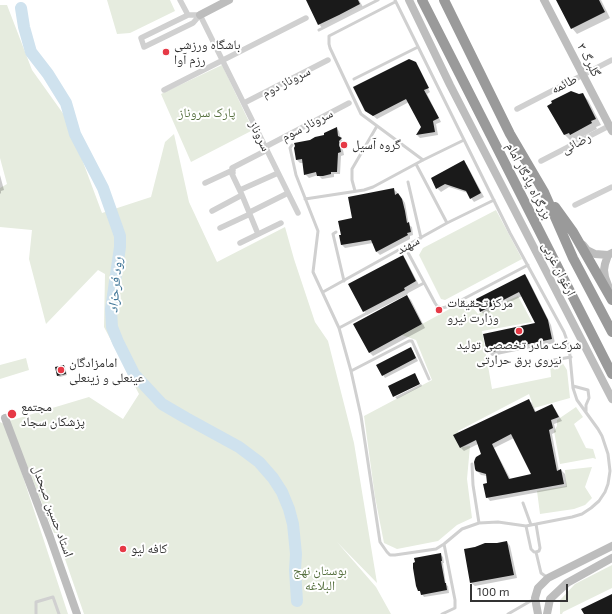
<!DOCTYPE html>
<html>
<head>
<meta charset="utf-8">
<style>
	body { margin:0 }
	#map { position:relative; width:612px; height:614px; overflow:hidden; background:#fff; font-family:"Exo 2",sans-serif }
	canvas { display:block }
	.scale { position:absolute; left:470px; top:584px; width:98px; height:18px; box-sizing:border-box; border:2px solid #333; border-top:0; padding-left:5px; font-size:12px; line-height:14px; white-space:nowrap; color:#333; -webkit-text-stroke:3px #fff; paint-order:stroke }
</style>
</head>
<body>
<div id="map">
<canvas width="612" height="614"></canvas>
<div class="scale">100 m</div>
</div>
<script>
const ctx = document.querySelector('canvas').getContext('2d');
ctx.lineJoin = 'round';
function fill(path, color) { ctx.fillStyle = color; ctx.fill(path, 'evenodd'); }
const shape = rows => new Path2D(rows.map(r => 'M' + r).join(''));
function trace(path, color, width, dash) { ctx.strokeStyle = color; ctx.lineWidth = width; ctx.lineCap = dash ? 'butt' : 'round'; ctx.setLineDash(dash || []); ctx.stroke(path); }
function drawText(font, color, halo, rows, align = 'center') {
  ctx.font = font + ' "Exo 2","Noto Naskh Arabic",sans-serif'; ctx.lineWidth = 4; ctx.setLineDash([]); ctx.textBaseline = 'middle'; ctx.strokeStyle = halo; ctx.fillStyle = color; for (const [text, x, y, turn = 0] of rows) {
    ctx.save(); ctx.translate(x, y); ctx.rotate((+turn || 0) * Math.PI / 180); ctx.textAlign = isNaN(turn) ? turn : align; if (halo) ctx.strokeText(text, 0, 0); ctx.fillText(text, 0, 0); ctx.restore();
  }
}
fill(shape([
	[107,0,170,0,175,11,130,33,117,34],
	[0,5,7,5,32,70,67,119,102,213,151,197,165,142,174,134,189,202,217,262,285,227,294,259,315,322,328,341,354,443,377,583,337,542,376,587,391,614,84,614,56,533,54,533,9,421,89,397,123,419,139,394,104,327,105,274,98,270,46,324,29,259,32,230,0,227,0,188,7,184,0,158],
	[222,65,253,130,191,162,161,94],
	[496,210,522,259,445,300,441,299,419,255,423,248],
	[518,296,532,322,482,331,492,389,551,377,550,364,562,362,567,370,570,398,534,408,529,394,458,431,462,447,470,446,467,479,472,518,457,525,438,541,397,549,384,543,375,497,364,416,432,380,416,340,402,335,466,300,478,314],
	[26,358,29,370,0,379,0,365],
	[576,407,583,417,574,424,586,448,593,449,596,459,593,458,560,464,554,431,557,426,557,420],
	[0,422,6,425,68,614,0,614],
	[592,467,585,487,592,498,585,505,574,509,540,514,537,491,566,486,565,470],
	[612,565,612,588,563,612,562,614,560,614,560,600,575,584]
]), '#e6ecdf');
fill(shape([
	[307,0,359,0,363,7,322,28,319,24],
	[557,0,601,0,610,18,577,34,572,28],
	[415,64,430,92,427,94,441,122,436,124,438,135,420,138,417,135,422,127,409,102,377,119,366,110],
	[582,94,588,100,601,125,596,127,597,129,576,140,575,138,570,140,565,135,549,106],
	[336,128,339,131,341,139,344,142,342,145,344,155,341,156,340,174,334,174,334,177,322,179,318,175,309,178,305,174,303,163,300,163,297,160,295,148,311,140,325,135],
	[463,162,467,165,484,197,474,202,471,198,468,193,449,187,441,192,437,188],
	[0,175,4,190,1,191,1,193,0,194],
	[393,189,397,192,397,194,398,194,401,197,405,203,409,225,412,227,413,235,410,236,410,239,380,255,377,252,373,243,345,248,342,245,340,236,342,235,353,219],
	[403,257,406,260,419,285,407,292,408,294,367,315,364,311],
	[525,276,528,279,551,325,555,343,492,356,488,352,536,324,522,296,484,315,481,311],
	[407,296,411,300,425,328,373,356,369,352],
	[410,348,413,351,418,361,385,378,383,375],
	[64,366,65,367,67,375,60,377,58,376],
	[421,384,422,386,397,399,395,397],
	[528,400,532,403,536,412,551,406,555,409,562,421,554,424,556,432,552,434,559,471,561,470,565,474,567,487,490,501,487,497,488,484,487,476,481,475,477,471,482,454,478,444,464,451,461,448],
	[514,438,532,475,511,480,494,448],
	[507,542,510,546,517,578,475,586,471,583,465,550,485,544,497,544],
	[440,554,443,557,444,563,443,563,446,585,448,586,449,593,424,597,419,590]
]), '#0003');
trace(shape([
	[21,8,24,27,31,52,48,74,66,103,75,134,103,188,120,236,120,247,111,309,112,327,118,342,134,374,162,404,186,418,239,447,259,462,273,478,282,492,289,509,293,524,296,554,295,570,297,601]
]), '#cfe2ee', 12);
fill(shape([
	[306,0,358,0,360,4,339,15,318,25],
	[556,0,599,0,605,12,571,29],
	[409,59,416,62,429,88,424,90,439,118,433,121,435,132,416,135,421,127,406,99,373,116,365,111,353,87],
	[571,91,579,94,583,93,596,119,591,121,592,123,570,135,569,133,564,135,547,106,552,103,551,101],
	[337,127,338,136,342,138,339,141,341,152,338,153,337,172,331,172,331,174,323,176,317,176,316,172,304,175,302,159,296,160,294,148,295,146,294,143,310,140,315,137,324,135,324,133],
	[464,160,481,193,470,199,466,191,445,184,436,189,431,178],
	[394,188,395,195,398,193,402,199,405,211,407,223,409,222,411,232,407,233,408,235,376,252,371,240,341,245,339,235,341,235,338,221,352,218,348,197],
	[403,255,416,281,404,288,405,290,363,312,348,284],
	[525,274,548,320,552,339,487,353,483,334,535,323,519,292,480,312,476,299],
	[407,295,422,324,369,353,353,324],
	[411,347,416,358,382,376,376,365],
	[64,365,66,374,57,376,55,367],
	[415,373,420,384,393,397,388,386],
	[529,399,535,412,552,404,559,417,551,420,553,428,549,430,557,471,561,469,564,484,486,498,483,484,487,483,486,474,476,471,475,469,474,462,475,459,476,457,481,454,476,440,460,448,453,435],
	[511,434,531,474,509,479,492,444],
	[507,541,514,575,470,583,464,549,475,547,485,543,497,543],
	[441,553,442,561,441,561,442,567,445,583,446,583,447,590,421,595,420,591,418,591,416,586,413,568,413,563,415,562,414,558],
	[612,594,612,614,584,614,581,609]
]), '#1a1a1a');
trace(shape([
	[395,2,329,36,329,44,330,48,361,114,423,160],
	[319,30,378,0],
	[354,79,418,47],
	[292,145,290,148,296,175,318,231,313,272,339,328,351,371,361,416,380,542,387,552,390,555,395,555,436,549,444,544,462,529,479,523,498,522,526,526,531,525,572,517,582,514,591,508,599,501,605,492,608,484,610,471,608,454,602,436,598,429,577,400,573,388,569,346,564,332,510,233,395,0],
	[416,164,447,223],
	[408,182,421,238],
	[355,191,352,180,352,169,377,126],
	[305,199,364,190,373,187,423,160,464,140],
	[336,232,333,234,344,281],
	[405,247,435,303,437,306,442,308,450,306,528,265],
	[323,292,447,223,494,200],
	[339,328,424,283],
	[548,361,571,357],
	[351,371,409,341,412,341,429,379],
	[573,386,588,390,589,398,586,405,586,412],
	[472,464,473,485,479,523],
	[523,503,531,525],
	[526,526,531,549,534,552,536,552,539,551,540,548,536,524],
	[536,552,541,573,548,578],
	[36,614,36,602,53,597,59,614],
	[442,614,455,608,455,600,444,544],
	[508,614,534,599]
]), '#d0d0d0', 3);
trace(shape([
	[180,0,188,15],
	[188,15,200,15,193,23,144,47,141,38,188,15],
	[200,15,298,213],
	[164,90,306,18],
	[244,103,328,60],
	[517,109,612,60],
	[265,147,349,103],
	[541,161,611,125],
	[205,183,233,170],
	[240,190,278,173],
	[575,205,612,187],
	[212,211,242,195],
	[250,212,288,193],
	[220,228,250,214],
	[258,234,242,195,232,174,233,173,232,168,267,150],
	[240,243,281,223]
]), '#d0d0d0', 5.5);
trace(shape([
	[409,0,450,85,612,399],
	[544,0,612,131],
	[200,15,229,0],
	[583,245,587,250,595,254,608,255,612,253],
	[608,255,605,264,604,270,605,277,609,288],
	[5,418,50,537,77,614],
	[538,614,535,598,538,588,548,578,612,546],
	[547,614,550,599,567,583,612,558]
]), '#bdbdbd', 8);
trace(shape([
	[422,0,612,374],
	[444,0,510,134,544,192,573,258,612,332],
	[555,207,573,232,612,300]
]), '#9a9a9a', 10);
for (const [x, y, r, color] of [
	[166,52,4,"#e63946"],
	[344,145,4,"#e63946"],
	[439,310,4,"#e63946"],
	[519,331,4,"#e63946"],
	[61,370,4,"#e63946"],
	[12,414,5,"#e63946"],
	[123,549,4,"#e63946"]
]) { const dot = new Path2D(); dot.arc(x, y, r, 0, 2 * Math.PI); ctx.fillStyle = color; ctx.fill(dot); trace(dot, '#fff', 1.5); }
drawText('13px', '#333', '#fff', [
	["باشگاه ورزشی",174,45],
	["رزم آوا",174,60],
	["گروه آسیل",352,145],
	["مرکز تحقیقات",447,303],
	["وزارت نیرو",447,318],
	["شرکت مادر تخصصی تولید",519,345,"center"],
	["نیروی برق حرارتی",519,360,"center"],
	["امامزادگان",69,363],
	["عینعلی و زینعلی",69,378],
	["مجتمع",21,407],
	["پزشکان سجاد",21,422],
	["کافه لیو",131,549]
], 'left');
drawText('13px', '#333', '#fff', [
	["گلبرگ ۳",589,60,63],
	["سروناز دوم",286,82,-27],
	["طائمه",564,84,-27],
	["سروناز سوم",307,125,-27],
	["سروناز",260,136,64],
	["رضائی",576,143,-27],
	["بزرگراه یادگار امام",529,181,63],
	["سهند",408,245,-29],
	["ارغوان غربی",559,269,63],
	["استاد حسین صبحدل",53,511,70]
]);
drawText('13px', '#56703f', '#fff', [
	["پارک سروناز",207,113],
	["بوستان نهج",320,571],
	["البلاغه",320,586]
]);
drawText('italic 14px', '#3f7597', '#fff', [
	["رود فرحزاد",115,285,-85]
]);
</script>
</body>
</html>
